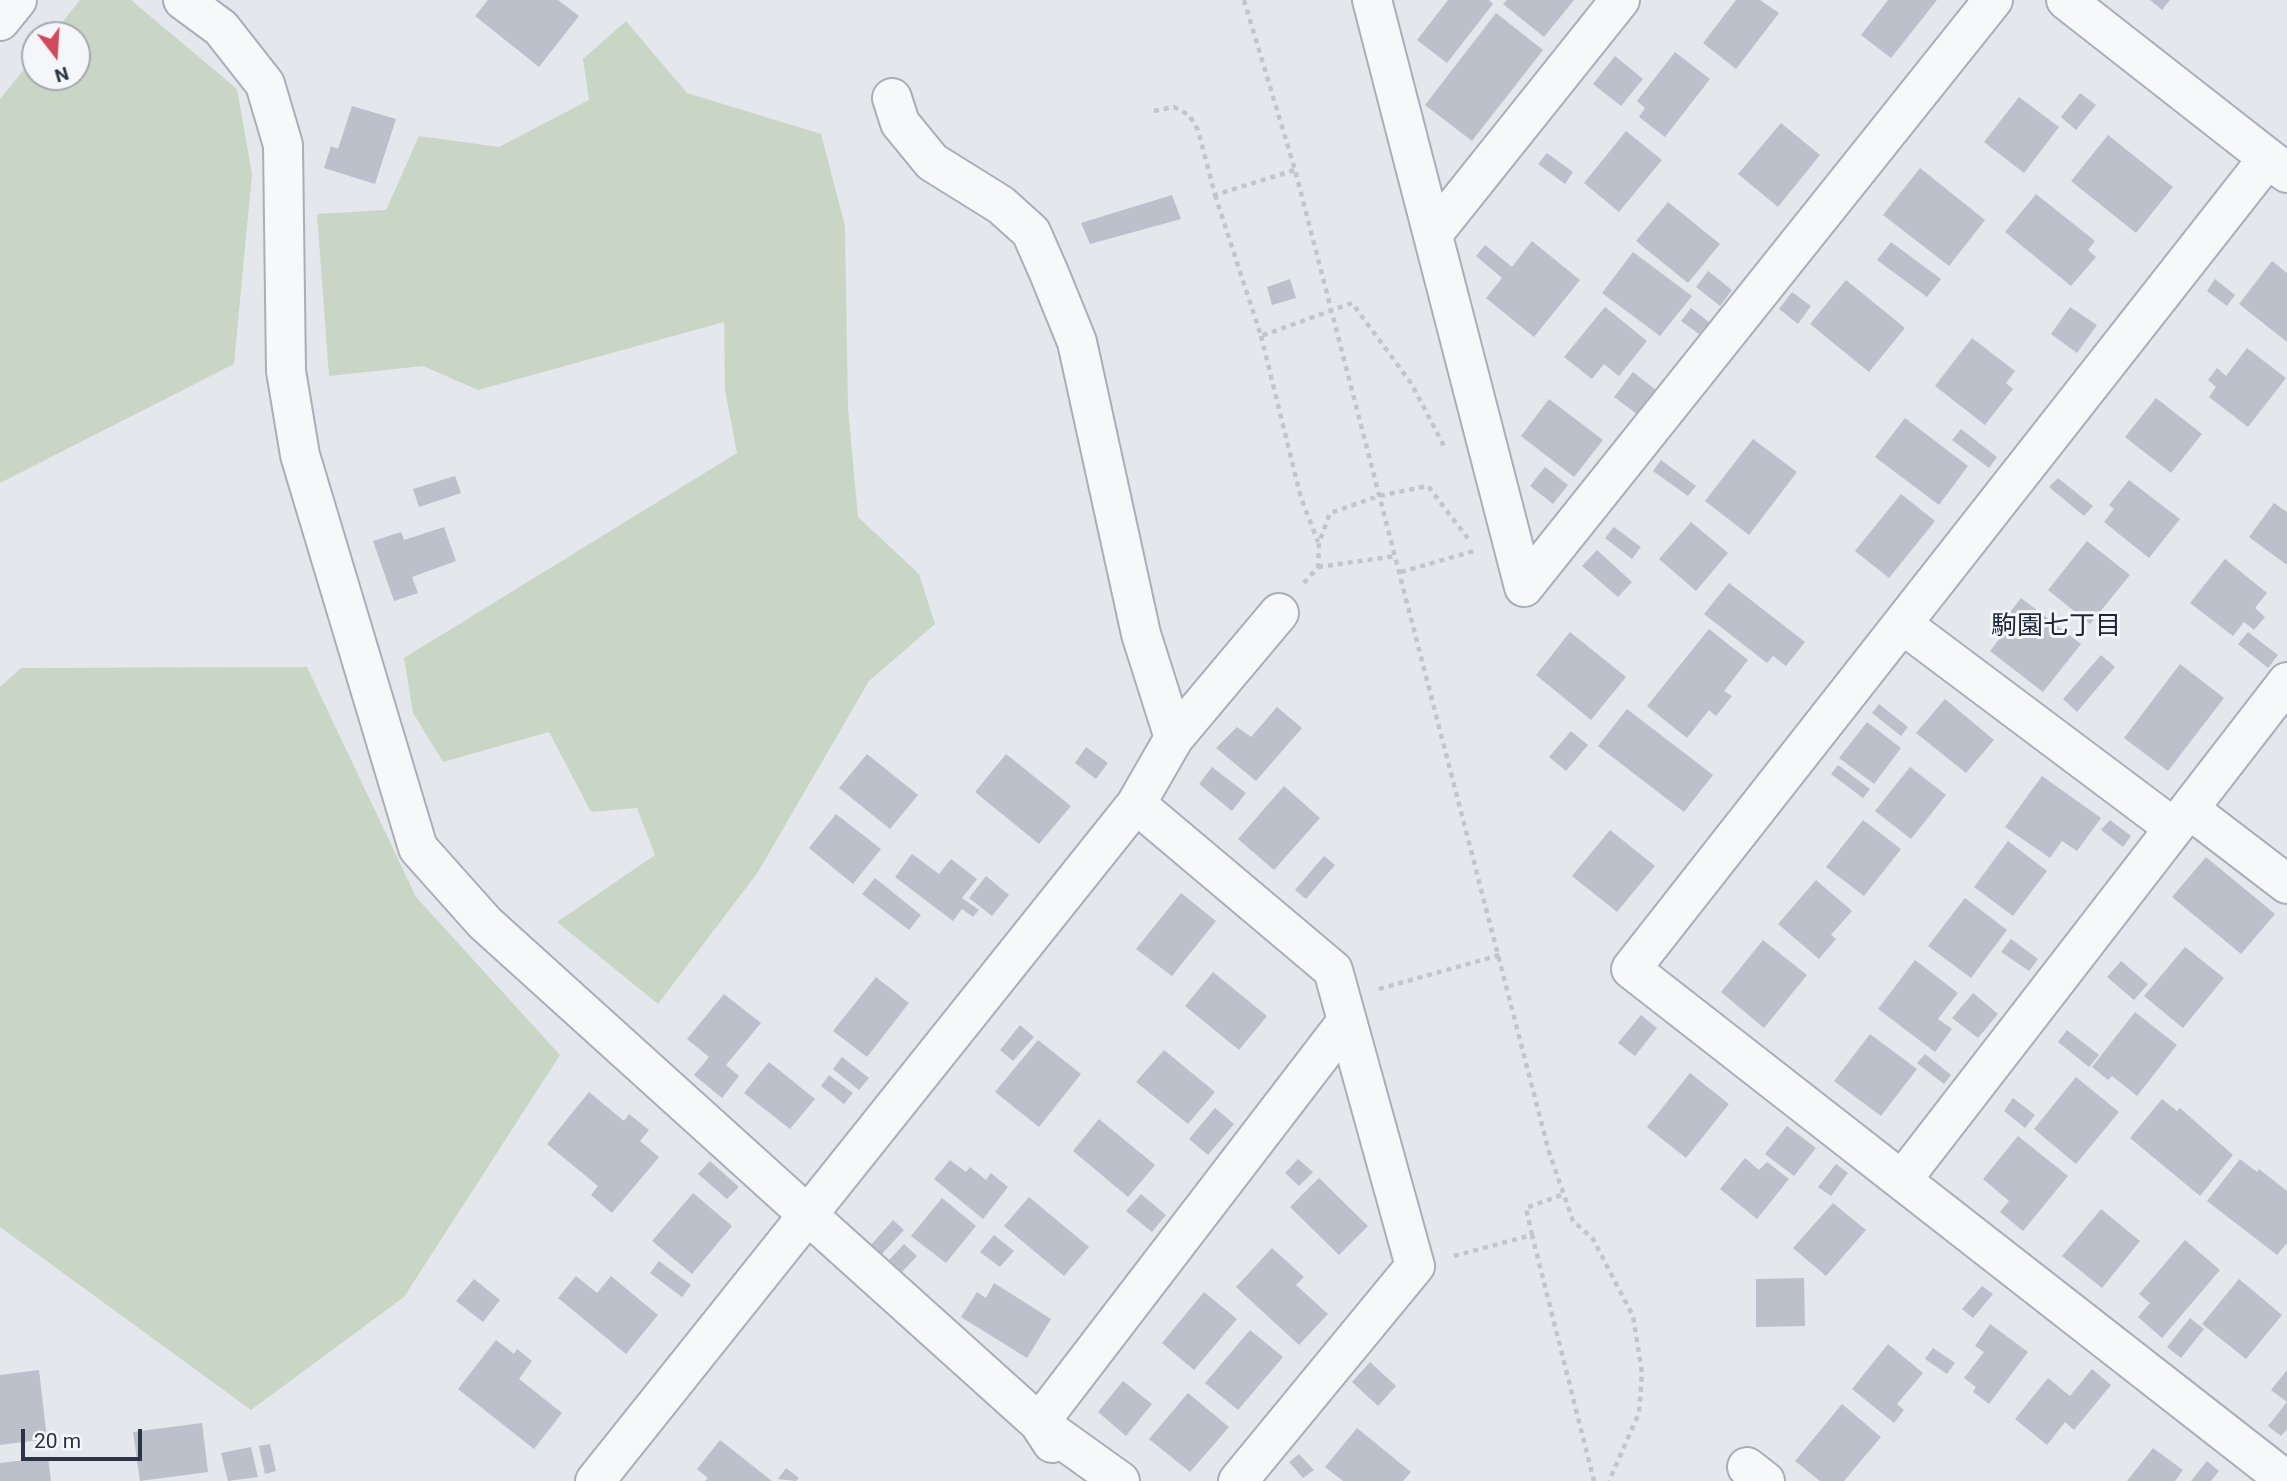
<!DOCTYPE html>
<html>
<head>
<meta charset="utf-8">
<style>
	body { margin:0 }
	#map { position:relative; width:2287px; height:1481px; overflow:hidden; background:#e4e7ec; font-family:Roboto,sans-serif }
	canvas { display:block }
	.north { position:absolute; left:21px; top:21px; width:70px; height:70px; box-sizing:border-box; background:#f4f6f9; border:2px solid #a4a8b1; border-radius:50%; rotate:163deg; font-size:19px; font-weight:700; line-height:28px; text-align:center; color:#2b3445 }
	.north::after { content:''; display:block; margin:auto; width:24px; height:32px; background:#d1495b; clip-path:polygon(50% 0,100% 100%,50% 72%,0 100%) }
	.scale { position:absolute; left:21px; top:1429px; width:121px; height:32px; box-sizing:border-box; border:4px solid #2b3445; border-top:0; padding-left:9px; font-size:21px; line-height:24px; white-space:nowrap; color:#2b3445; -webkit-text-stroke:5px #f4f6f9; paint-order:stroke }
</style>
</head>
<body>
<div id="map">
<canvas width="2287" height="1481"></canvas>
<div class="north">N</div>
<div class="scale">20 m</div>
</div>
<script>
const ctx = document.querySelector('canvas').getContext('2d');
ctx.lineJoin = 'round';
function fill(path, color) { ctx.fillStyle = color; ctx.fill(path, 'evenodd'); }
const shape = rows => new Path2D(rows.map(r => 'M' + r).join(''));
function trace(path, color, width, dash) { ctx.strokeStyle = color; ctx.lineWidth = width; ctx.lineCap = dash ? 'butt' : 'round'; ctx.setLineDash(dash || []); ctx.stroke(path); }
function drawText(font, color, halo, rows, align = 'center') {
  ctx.font = font + ' Roboto,"Noto Sans JP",sans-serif'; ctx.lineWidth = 6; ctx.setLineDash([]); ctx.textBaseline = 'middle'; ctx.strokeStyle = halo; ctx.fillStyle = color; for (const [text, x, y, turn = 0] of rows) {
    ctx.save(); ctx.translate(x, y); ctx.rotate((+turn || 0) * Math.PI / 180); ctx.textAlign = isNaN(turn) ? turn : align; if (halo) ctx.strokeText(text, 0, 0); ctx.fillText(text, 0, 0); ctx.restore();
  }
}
fill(shape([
	[80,0,131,0,237,89,252,174,234,364,0,483,0,99,35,56,35,77,77,77,77,35,52,35],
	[626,21,687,93,821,134,845,226,848,408,858,517,919,574,935,624,869,681,758,872,658,1004,557,922,655,855,637,808,591,812,549,732,443,762,413,713,404,658,737,453,725,390,724,322,478,390,423,366,329,376,317,214,386,210,419,136,499,147,589,100,583,59],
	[307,667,416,897,560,1055,404,1297,251,1410,0,1227,0,687,21,668]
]), '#c9d6c5');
fill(shape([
	[488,0,558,0,579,16,539,67,475,16],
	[1448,0,1489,0,1493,4,1447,63,1417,40],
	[1507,0,1574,0,1544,37,1503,4],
	[1736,0,1760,0,1779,13,1736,69,1703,43],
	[1888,0,1937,0,1891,58,1861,35],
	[2150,0,2170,0,2162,10],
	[1496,13,1543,50,1472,141,1425,105],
	[1675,52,1710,79,1665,137,1639,117,1645,108,1637,101],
	[1615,56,1643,79,1621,106,1593,84],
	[2080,93,2096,105,2076,130,2061,117],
	[2019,97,2059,127,2024,173,1984,142],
	[352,106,396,119,375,184,324,168,331,146,338,149],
	[1781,123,1820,155,1778,207,1738,174],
	[1626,131,1662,160,1619,212,1584,183],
	[2108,135,2173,187,2136,233,2071,181],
	[1547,153,1573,172,1565,184,1538,164],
	[1920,168,1985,220,1949,266,1883,215],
	[2036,194,2095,241,2088,250,2096,257,2071,286,2005,232],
	[1172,195,1181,219,1090,244,1081,223],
	[1668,202,1720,244,1688,283,1636,241],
	[1532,241,1580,280,1534,337,1486,298,1502,278,1476,256,1485,245,1512,267],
	[1891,242,1941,279,1927,297,1877,260],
	[1633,252,1692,296,1660,336,1602,293],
	[2272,261,2287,273,2287,342,2239,304],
	[1708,271,1732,290,1720,306,1696,287],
	[1290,279,1296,298,1272,305,1267,287],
	[2215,279,2235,295,2227,306,2207,291],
	[1846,280,1905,328,1869,372,1810,324],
	[1792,292,1811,306,1798,324,1779,309],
	[1605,307,1647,341,1619,376,1604,364,1592,379,1564,357],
	[2070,307,2097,325,2077,353,2051,334],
	[1691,308,1709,322,1699,334,1681,321],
	[1972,338,2015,371,2006,383,2013,389,1985,425,1935,386],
	[2247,348,2286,378,2248,427,2209,397,2216,387,2208,380,2217,368,2226,376],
	[1633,372,1656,390,1637,414,1614,397],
	[2156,398,2202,434,2171,473,2125,437],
	[1549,399,1603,440,1574,477,1521,436],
	[1905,418,1968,466,1939,505,1875,457],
	[1961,429,1997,457,1989,468,1952,440],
	[1753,439,1797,472,1749,535,1705,501],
	[1661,460,1696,486,1688,496,1653,471],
	[1545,467,1568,485,1553,504,1530,486],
	[455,476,461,493,419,507,413,489],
	[2058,478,2093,506,2084,516,2049,487],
	[2129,480,2180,519,2149,558,2104,522,2114,509,2109,505],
	[1901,494,1935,521,1889,578,1855,551],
	[2274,503,2287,512,2287,565,2249,537],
	[1691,522,1728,553,1696,591,1659,559],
	[444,527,456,561,412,577,418,593,394,601,373,541,401,532,404,540],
	[1614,527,1641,547,1632,559,1605,538],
	[2087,541,2130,575,2090,624,2048,590],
	[1597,550,1632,582,1618,597,1582,566],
	[2225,559,2267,593,2255,608,2265,617,2254,630,2244,622,2233,636,2190,603],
	[1729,583,1805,642,1786,666,1773,656,1767,663,1704,614],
	[2021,598,2081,644,2043,692,1990,651,2007,629,2001,624],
	[1709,629,1748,660,1724,691,1732,696,1716,716,1709,710,1687,738,1647,706],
	[1570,632,1626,677,1591,720,1536,675],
	[2248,632,2278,655,2268,668,2238,644],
	[2101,655,2115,667,2077,712,2063,699],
	[2180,664,2224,698,2168,771,2124,738],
	[1945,699,1994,740,1966,773,1916,733],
	[1879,704,1908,727,1901,736,1872,713],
	[1277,707,1302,728,1256,781,1216,748,1237,727,1251,737],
	[1627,709,1713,775,1684,812,1598,746],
	[1867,722,1901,748,1874,784,1839,758],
	[1571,731,1588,745,1566,771,1549,757],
	[1086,747,1108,763,1096,779,1075,763],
	[867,754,918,795,890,829,839,788],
	[1006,754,1071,806,1039,844,975,792],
	[1838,765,1870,789,1863,798,1831,774],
	[1212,767,1246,793,1232,811,1199,784],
	[1910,767,1946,795,1911,839,1875,811],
	[2042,776,2101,818,2077,851,2062,841,2050,858,2005,827],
	[1284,786,1320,818,1274,870,1238,839],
	[836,814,881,849,853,884,809,848],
	[1863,820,1901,849,1864,896,1826,867],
	[2110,820,2131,836,2123,847,2101,830],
	[1610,830,1655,866,1617,912,1572,876],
	[2008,841,2047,871,2013,916,1974,887],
	[912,854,939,874,951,859,977,879,962,898,979,910,973,917,962,909,953,921,895,877],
	[1324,856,1335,865,1306,899,1295,890],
	[2206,857,2275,914,2241,954,2172,897],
	[986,876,1009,895,992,916,969,898],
	[875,878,921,915,909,930,862,894],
	[1816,880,1852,911,1831,935,1836,939,1819,959,1778,924],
	[1181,893,1216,921,1172,976,1136,949],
	[1965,898,2007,930,1971,978,1928,946],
	[2011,939,2038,959,2029,971,2001,952],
	[1763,940,1807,975,1764,1028,1721,992],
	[2185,947,2224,978,2183,1028,2144,996],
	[1915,960,1958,993,1938,1019,1952,1029,1935,1052,1878,1009],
	[2121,961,2148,984,2134,1000,2107,977],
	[1213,972,1267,1016,1239,1050,1185,1006],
	[876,977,909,1003,867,1057,833,1031],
	[1973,993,1998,1014,1978,1038,1952,1018],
	[724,994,761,1023,726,1065,739,1076,722,1098,694,1075,709,1057,687,1039],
	[2135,1012,2177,1045,2137,1096,2112,1076,2108,1080,2092,1067],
	[1641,1015,1657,1028,1635,1056,1618,1043],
	[1020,1025,1034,1037,1013,1061,1000,1050],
	[2067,1030,2099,1055,2089,1067,2058,1042],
	[1870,1034,1917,1069,1881,1116,1834,1081],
	[1038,1040,1081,1074,1039,1127,995,1092],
	[1164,1050,1215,1092,1188,1124,1136,1082],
	[1925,1054,1951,1075,1944,1084,1917,1063],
	[842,1057,869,1078,859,1090,833,1069],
	[769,1062,815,1099,790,1129,744,1093],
	[1690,1073,1729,1104,1686,1158,1647,1127],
	[829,1075,853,1093,844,1104,821,1086],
	[2076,1077,2119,1112,2076,1164,2034,1129],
	[589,1092,624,1121,629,1114,649,1130,640,1141,659,1157,612,1213,591,1195,598,1186,547,1144],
	[2013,1098,2035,1115,2025,1128,2004,1111],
	[2162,1099,2177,1111,2180,1108,2233,1155,2200,1196,2130,1138],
	[1215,1108,1234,1124,1208,1155,1189,1139],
	[1099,1119,1155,1165,1128,1197,1073,1151],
	[1787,1126,1816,1148,1794,1176,1765,1154],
	[2018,1136,2068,1176,2023,1231,2000,1212,2009,1201,1983,1179],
	[1745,1158,1759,1170,1767,1162,1789,1179,1757,1219,1720,1189],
	[1298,1159,1313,1172,1299,1186,1285,1173],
	[2240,1159,2257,1172,2259,1169,2287,1191,2287,1243,2277,1255,2207,1201],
	[950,1160,966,1172,970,1167,986,1180,991,1173,1008,1187,983,1219,934,1179],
	[710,1161,739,1187,727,1199,698,1174],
	[1836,1164,1848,1173,1831,1196,1818,1187],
	[1319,1178,1368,1226,1339,1255,1290,1207],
	[693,1193,732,1226,692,1274,652,1241],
	[1141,1194,1166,1215,1152,1232,1126,1211],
	[1029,1197,1089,1247,1064,1276,1004,1226],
	[942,1198,976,1226,946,1263,911,1236],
	[1833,1203,1866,1230,1826,1276,1793,1248],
	[2101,1209,2140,1241,2102,1288,2062,1256],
	[893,1220,904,1230,881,1255,870,1246],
	[994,1235,1014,1251,1000,1267,980,1252],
	[2185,1240,2220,1270,2162,1338,2138,1317,2150,1303,2139,1294],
	[904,1244,917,1256,902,1272,889,1260],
	[1272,1248,1304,1277,1296,1285,1328,1314,1299,1345,1236,1287],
	[659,1261,691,1285,682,1297,650,1273],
	[576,1276,597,1293,611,1276,658,1315,626,1354,558,1298],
	[1804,1278,1805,1326,1756,1327,1756,1279],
	[474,1279,500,1300,483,1322,456,1301],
	[2239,1279,2282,1315,2246,1359,2202,1324],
	[994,1283,1051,1319,1027,1358,961,1317,977,1292,986,1298],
	[1982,1286,1993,1294,1973,1318,1962,1309],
	[1204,1292,1237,1319,1194,1370,1162,1343],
	[2190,1318,2204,1329,2181,1358,2167,1347],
	[1990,1324,2028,1352,1989,1404,1973,1392,1976,1387,1964,1378,1984,1352,1975,1346],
	[1250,1330,1283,1357,1238,1410,1205,1383],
	[496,1340,514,1354,517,1349,532,1361,519,1379,562,1413,534,1449,458,1389],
	[1888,1344,1923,1373,1897,1404,1904,1410,1894,1423,1852,1389],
	[1933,1348,1955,1363,1947,1374,1925,1359],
	[1370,1362,1396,1386,1378,1406,1352,1382],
	[2092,1369,2111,1385,2074,1430,2065,1422,2047,1445,2015,1419,2048,1378,2070,1396],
	[39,1370,47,1439,0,1445,0,1375],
	[2287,1370,2287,1429,2281,1436,2268,1426,2287,1402,2271,1390],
	[1123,1381,1152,1404,1126,1436,1098,1412],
	[1188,1393,1229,1427,1190,1472,1149,1439],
	[1842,1404,1881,1437,1844,1481,1820,1481,1795,1461],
	[202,1423,208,1472,140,1481,133,1432],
	[1357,1428,1411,1472,1403,1481,1343,1481,1325,1467],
	[720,1440,772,1481,705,1481,708,1478,697,1469],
	[270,1444,276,1471,265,1474,259,1446],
	[251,1447,258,1477,228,1481,221,1453],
	[2153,1448,2183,1470,2175,1481,2127,1481],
	[1299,1454,1314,1470,1303,1478,1289,1462],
	[48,1457,51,1481,0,1481,0,1463],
	[2207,1461,2219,1471,2211,1481,2191,1481],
	[786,1468,799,1478,796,1481,778,1479]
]), '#bbc0ca');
const minor = shape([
	[183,0,221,28,265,84,283,145,286,371,300,455,418,848,485,923,809,1216,1039,1423,1120,1481],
	[1372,0,1524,587],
	[2066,0,2287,173],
	[0,21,17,0],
	[892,98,900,123,932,162,1001,205,1031,232,1049,273,1077,342,1141,634,1174,738],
	[2268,158,1631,969,2287,1481],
	[1433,234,1620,0],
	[1524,587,1993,0],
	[1902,624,2174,828],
	[1136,804,1333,970,1415,1266,1238,1481],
	[2189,809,2287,884],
	[1902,1180,2287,682],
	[1052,1443,1039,1423,1347,1021],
	[1747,1467,1765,1481],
	[595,1481,1136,804,1174,738,1279,613]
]);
trace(minor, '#a9aeb7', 42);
trace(shape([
	[1244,0,1295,170,1549,1152,1573,1221,1593,1239,1633,1316,1642,1373,1639,1413,1609,1481],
	[1154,111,1174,107,1189,115,1198,130,1215,195,1295,170],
	[1215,195,1261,336,1352,303,1411,383,1444,446],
	[1261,336,1301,498,1318,542],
	[1318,567,1396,556],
	[1401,572,1474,551],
	[1304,583,1318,567,1319,543,1330,513,1379,496,1428,486,1469,540],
	[1379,989,1500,955],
	[1532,1235,1526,1208,1564,1194],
	[1454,1256,1532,1235,1594,1481]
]), '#c2c5cb', 4.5, [5, 5]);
trace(minor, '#f7f8fa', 38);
drawText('26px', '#1d2536', '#f4f6f9', [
	["駒園七丁目",2056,627]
]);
</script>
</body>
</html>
